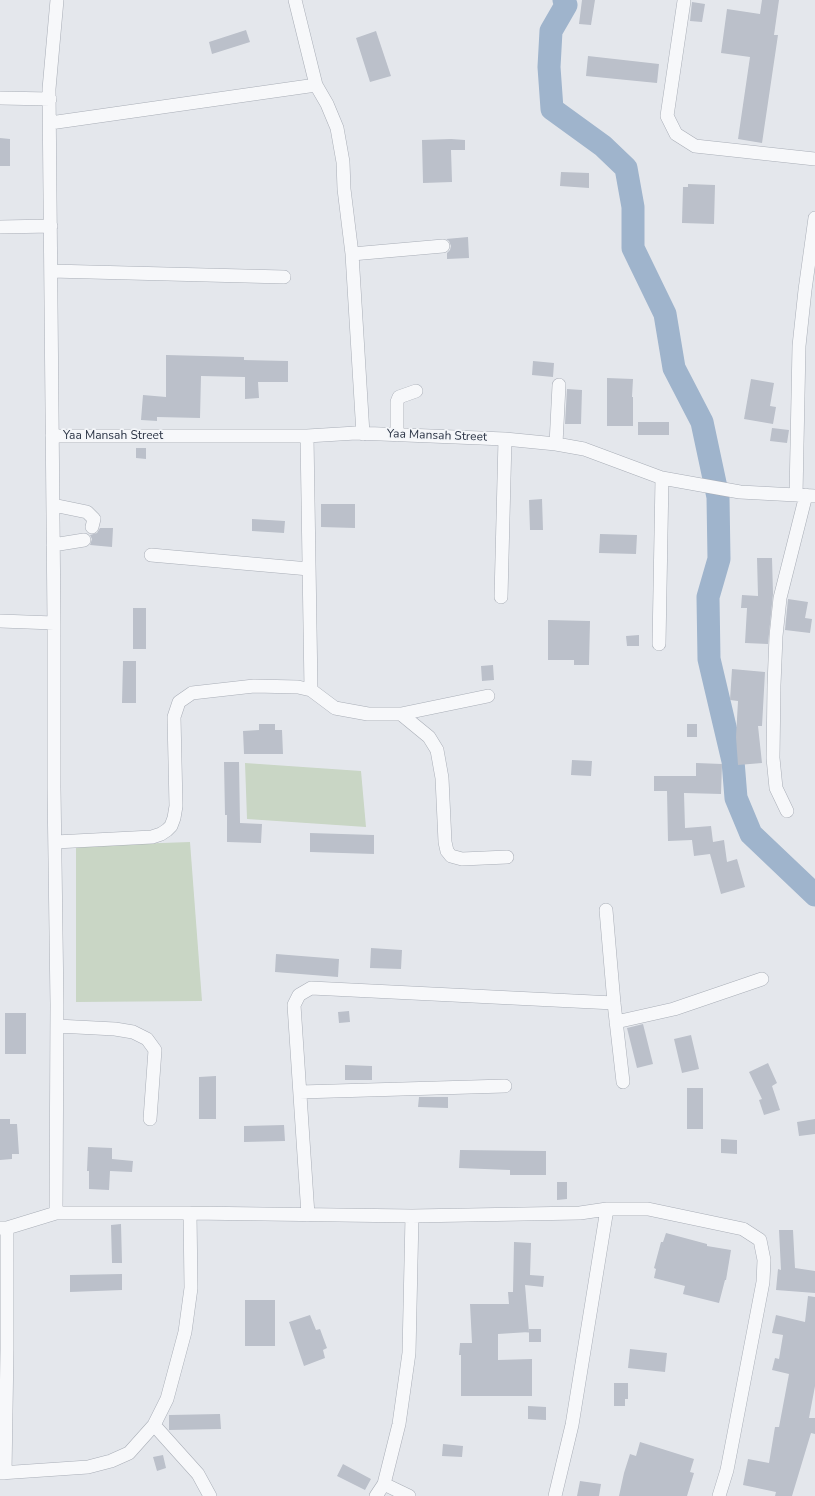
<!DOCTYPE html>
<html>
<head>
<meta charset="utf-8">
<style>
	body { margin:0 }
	canvas { display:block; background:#e4e7ec }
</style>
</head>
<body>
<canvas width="815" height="1496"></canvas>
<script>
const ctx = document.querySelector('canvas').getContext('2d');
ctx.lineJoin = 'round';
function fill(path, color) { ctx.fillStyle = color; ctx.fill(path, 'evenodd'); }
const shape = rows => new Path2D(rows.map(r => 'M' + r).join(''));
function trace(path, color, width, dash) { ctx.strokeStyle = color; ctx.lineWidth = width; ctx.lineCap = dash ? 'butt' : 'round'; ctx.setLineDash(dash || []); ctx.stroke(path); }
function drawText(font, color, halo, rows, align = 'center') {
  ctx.font = font + ' "Nunito Sans",sans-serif'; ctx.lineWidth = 3.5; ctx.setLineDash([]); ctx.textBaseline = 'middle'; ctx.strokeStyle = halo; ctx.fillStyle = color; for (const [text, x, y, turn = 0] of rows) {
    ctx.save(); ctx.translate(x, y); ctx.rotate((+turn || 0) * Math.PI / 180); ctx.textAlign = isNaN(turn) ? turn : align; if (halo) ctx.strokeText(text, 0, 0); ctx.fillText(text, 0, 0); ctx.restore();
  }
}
fill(shape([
	[245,763,361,771,366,827,247,819],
	[190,842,202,1001,76,1002,76,846]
]), '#c9d6c5');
trace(shape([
	[564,0,566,5,551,31,549,67,552,109,603,146,626,168,633,207,633,248,665,314,674,368,702,422,718,497,719,559,708,597,709,659,733,761,736,798,751,834,815,895]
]), '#9fb4cc', 23);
fill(shape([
	[582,0,595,0,591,25,579,24],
	[762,0,779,0,774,35,778,35,762,143,738,139,750,57,721,53,727,9,760,14],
	[692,2,705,4,702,22,690,21],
	[246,30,250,42,212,54,209,42],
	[376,31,391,76,370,82,356,38],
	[588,56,659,64,657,83,586,76],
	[0,138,10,139,10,166,0,166],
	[451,139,465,140,465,150,451,150,452,182,423,183,422,140],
	[561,172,589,173,589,188,560,186],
	[688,184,715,185,714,224,682,223,683,187,688,187],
	[468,237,469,258,447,259,447,253,450,250,451,246,449,241,446,239],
	[166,355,244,357,244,360,288,361,288,382,258,382,259,398,245,399,245,377,201,376,200,418,157,417,157,421,141,420,143,395,166,397],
	[533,361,554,363,553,377,532,375],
	[607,378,633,379,632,397,633,397,633,426,607,426],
	[751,379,774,383,770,406,776,407,773,424,744,419],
	[567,389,582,390,581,424,565,424],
	[638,422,669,422,669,435,638,435],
	[772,428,789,430,787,443,770,441],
	[136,448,146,448,146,459,136,458],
	[542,499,543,530,530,530,529,500],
	[321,504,355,504,355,528,321,527],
	[252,519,285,521,284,533,252,531],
	[100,528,113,528,112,547,90,545,92,539,90,535,97,533],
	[600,534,637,535,636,554,599,553],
	[757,558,772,558,773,594,768,644,745,643,747,608,741,608,742,595,758,596],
	[788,599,808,602,805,618,812,619,810,633,785,630],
	[133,608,146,608,146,649,133,649],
	[548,620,590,621,589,665,574,665,574,660,548,660],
	[639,635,639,646,627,646,626,636],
	[123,661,136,661,136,703,122,703],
	[493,665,494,680,482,681,481,666],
	[732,669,765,672,762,726,758,726,762,763,738,765,736,737,738,701,730,700],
	[259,724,275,724,275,730,282,730,283,754,244,754,243,731,259,730],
	[687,724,697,724,697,737,687,737],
	[572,760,592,761,591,776,571,775],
	[224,762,239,762,240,823,262,824,261,843,227,842,227,815,225,815],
	[696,763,722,764,721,794,684,793,685,828,711,826,713,842,724,840,727,862,737,859,745,887,721,894,710,854,694,856,692,840,668,841,667,791,654,791,654,776,696,776],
	[310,833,374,835,374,854,310,852],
	[371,948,402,950,401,969,370,968],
	[276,954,339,959,338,977,275,972],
	[349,1011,350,1022,339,1023,338,1012],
	[5,1013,26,1013,26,1054,5,1054],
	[643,1024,653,1064,637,1068,627,1028],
	[691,1035,699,1069,682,1073,674,1039],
	[768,1063,777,1083,772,1086,780,1110,764,1115,759,1100,762,1099,749,1072],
	[345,1065,372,1066,372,1080,345,1080],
	[216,1076,216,1119,199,1119,199,1077],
	[687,1088,703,1088,703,1129,687,1129],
	[419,1097,448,1097,448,1108,418,1107],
	[0,1119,10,1119,10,1124,17,1124,19,1154,12,1154,12,1159,0,1160],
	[815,1119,815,1134,799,1136,797,1122],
	[284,1125,285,1141,244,1142,244,1126],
	[721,1139,737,1140,737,1154,721,1153],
	[88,1147,112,1148,112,1159,133,1161,132,1172,110,1171,109,1190,89,1189,89,1171,87,1171],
	[460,1150,546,1151,546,1175,510,1175,510,1170,459,1168],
	[557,1182,567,1182,567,1199,557,1200],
	[121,1224,122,1263,112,1263,111,1225],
	[779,1230,793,1230,795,1268,815,1271,815,1293,776,1290,778,1269,781,1270],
	[666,1233,707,1244,707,1246,731,1250,726,1280,725,1280,719,1303,683,1294,685,1286,654,1278,656,1269,654,1268,661,1242,663,1242],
	[514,1242,531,1243,530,1275,544,1276,543,1287,525,1285,529,1332,498,1334,498,1360,532,1359,532,1396,461,1396,461,1355,459,1355,460,1343,472,1343,470,1304,509,1304,508,1292,513,1292],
	[122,1274,122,1290,70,1292,70,1275],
	[808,1296,815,1297,815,1386,809,1418,815,1418,815,1434,811,1433,792,1496,775,1496,776,1492,743,1485,748,1459,769,1463,775,1427,779,1427,789,1374,772,1370,775,1358,779,1359,783,1335,772,1333,776,1315,805,1322],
	[245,1300,275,1300,275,1346,245,1346],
	[310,1315,316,1330,320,1329,327,1348,323,1350,325,1358,304,1366,289,1322],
	[529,1329,541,1329,541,1342,529,1342],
	[630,1349,667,1353,665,1372,628,1368],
	[614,1383,628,1383,628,1399,625,1399,625,1406,614,1406],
	[528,1406,546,1407,546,1420,528,1419],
	[220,1414,221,1429,169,1430,169,1415],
	[640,1442,694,1459,690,1472,694,1473,687,1496,619,1496,624,1473,630,1454,636,1456],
	[443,1444,463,1446,462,1457,442,1456],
	[163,1455,166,1468,157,1471,153,1457],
	[343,1464,371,1479,365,1490,337,1476],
	[580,1481,601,1484,599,1496,577,1496]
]), '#bbc0ca');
const minor = shape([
	[295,0,316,85,327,104,337,128,343,162,344,189,352,254,443,246],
	[684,1,667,116,676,134,695,146,815,159],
	[0,98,50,99],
	[50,123,316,85],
	[0,227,51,226],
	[352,254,363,434],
	[51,271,284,277],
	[397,435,397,402,399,397,416,391],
	[52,436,307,436,356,433,505,439,556,444,584,449,662,478,740,492,815,496],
	[307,436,311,690],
	[556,444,559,385],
	[796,495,799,346,805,290,815,218],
	[53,505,87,512,94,519,92,527],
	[53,545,84,540],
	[151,555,309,569],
	[501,597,505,439],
	[0,621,54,623],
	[659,644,662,478],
	[401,714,429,737,437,750,442,778,445,842,447,851,451,856,462,859,507,857],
	[787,811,776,788,773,758,774,685,776,636,780,598,806,495],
	[55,842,152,837,161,834,167,830,171,826,174,818,176,806,174,717,179,702,192,693,254,686,298,687,311,690,335,708,368,714,401,714,488,696],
	[606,910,614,1003,623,1082],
	[616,1022,674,1009,762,979],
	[57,1026,115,1029,133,1032,147,1039,155,1050,150,1119],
	[300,1092,505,1086],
	[56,1213,57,1005,54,788,54,623,49,89,57,0],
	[308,1215,294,1005,299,995,311,988,614,1003],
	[0,1228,7,1228,56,1213,190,1213,412,1216,580,1213,607,1209,648,1209,743,1229,760,1240,764,1260,763,1282,727,1470,719,1496],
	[154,1425,198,1474,210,1496],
	[0,1473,88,1467,111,1461,129,1453,154,1425,167,1399,185,1332,191,1288,190,1213],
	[5,1473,7,1349,7,1228],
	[384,1484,409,1496],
	[376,1496,384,1484,399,1424,409,1353,412,1216],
	[555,1496,572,1425,607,1209]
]);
trace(minor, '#a9aeb7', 14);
trace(minor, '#f7f8fa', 13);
drawText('12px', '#2b3445', '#f4f6f9', [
	["Yaa Mansah Street",113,436],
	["Yaa Mansah Street",437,436,2]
]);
</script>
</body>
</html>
